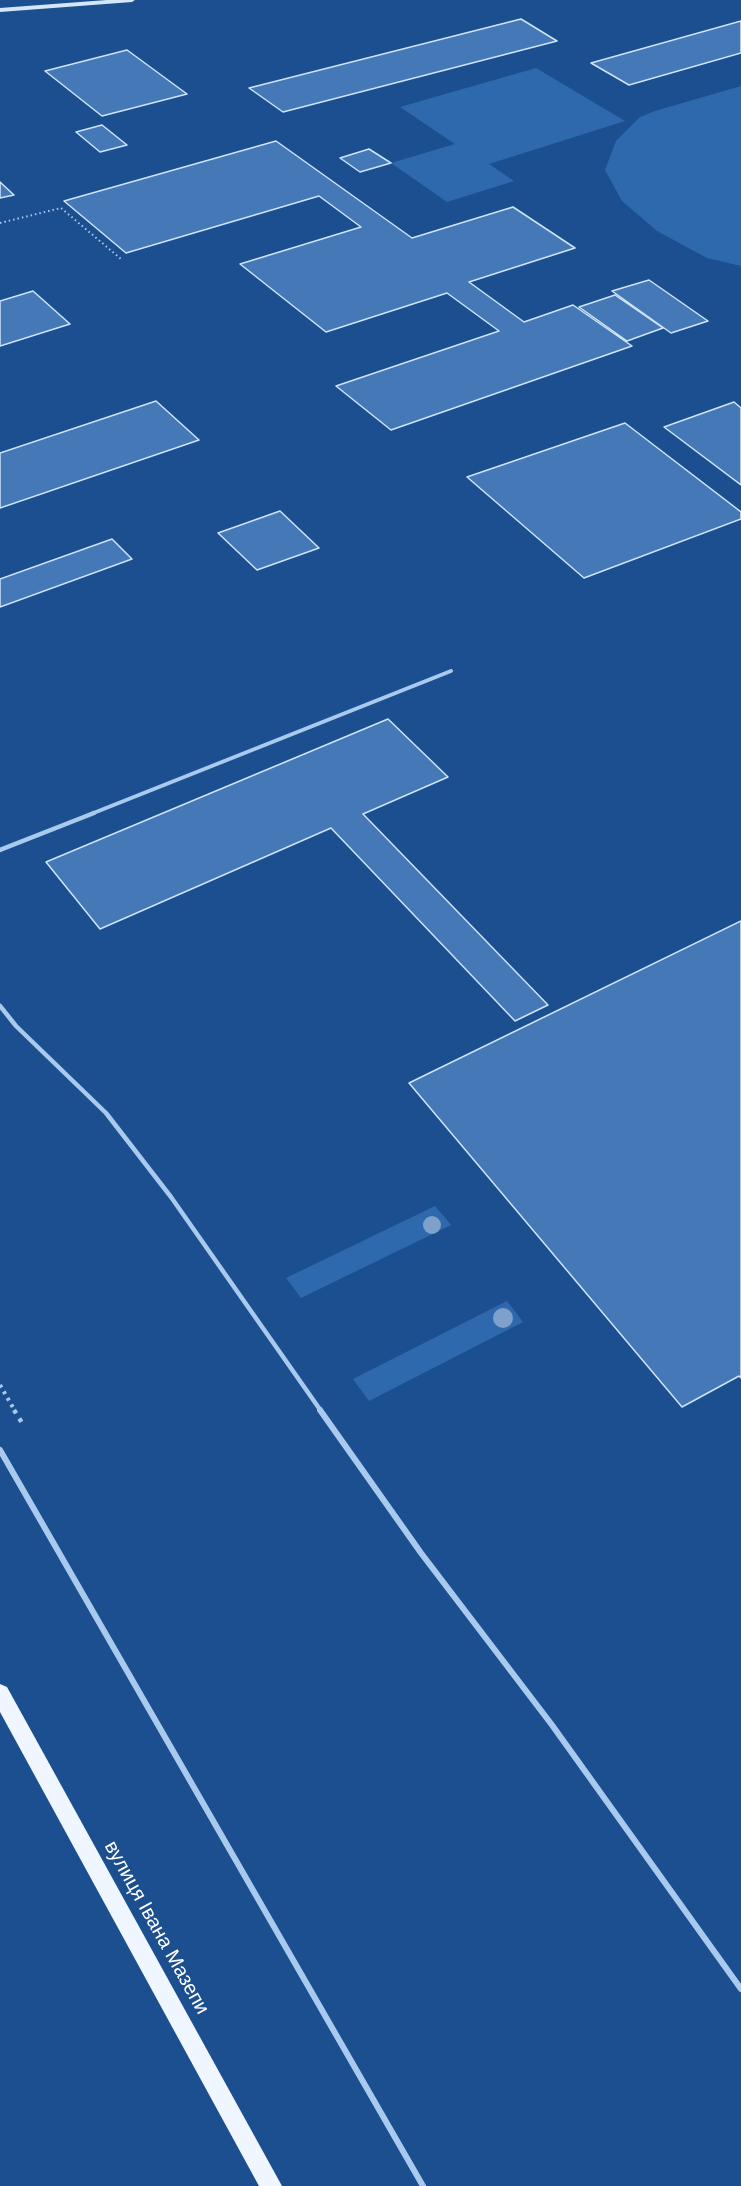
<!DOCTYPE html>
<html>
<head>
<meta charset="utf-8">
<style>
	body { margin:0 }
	canvas { display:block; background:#1b4f8f }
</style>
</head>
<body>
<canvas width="741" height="2186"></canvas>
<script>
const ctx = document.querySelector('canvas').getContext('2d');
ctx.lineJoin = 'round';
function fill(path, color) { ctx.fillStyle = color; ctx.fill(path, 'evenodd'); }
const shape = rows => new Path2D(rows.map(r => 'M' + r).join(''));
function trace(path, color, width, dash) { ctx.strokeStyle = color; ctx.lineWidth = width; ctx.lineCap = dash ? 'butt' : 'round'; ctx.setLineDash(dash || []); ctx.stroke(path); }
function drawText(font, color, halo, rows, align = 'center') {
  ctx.font = font + ' "DM Sans",sans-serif'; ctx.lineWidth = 4.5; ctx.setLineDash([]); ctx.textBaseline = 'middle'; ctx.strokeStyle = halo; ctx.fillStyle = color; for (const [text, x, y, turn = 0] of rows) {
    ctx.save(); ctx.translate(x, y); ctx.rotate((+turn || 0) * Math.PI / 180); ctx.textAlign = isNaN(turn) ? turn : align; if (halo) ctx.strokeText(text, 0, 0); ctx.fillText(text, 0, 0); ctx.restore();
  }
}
fill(shape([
	[536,68,625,121,489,164,514,181,447,202,391,163,455,144,400,107],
	[741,86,741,266,707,258,657,231,622,201,605,170,616,141,640,117,655,111],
	[435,1206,451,1225,301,1298,286,1278],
	[507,1301,523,1322,369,1401,353,1379]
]), '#2e69ad');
const building = shape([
	[521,19,557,41,283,112,249,88,521,19],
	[741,21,741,53,629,85,591,63,741,21],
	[127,50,187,94,102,116,45,71,127,50],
	[102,125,127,145,100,152,76,132,102,125],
	[276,141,412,238,513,207,575,248,469,282,524,322,573,305,632,346,391,430,336,386,499,331,447,293,326,332,240,264,361,227,319,196,126,253,64,201,276,141],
	[369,149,391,163,360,172,340,158,369,149],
	[0,182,14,195,0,198,0,182],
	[649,280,708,321,671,333,612,291,649,280],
	[33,291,70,324,0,346,0,301,33,291],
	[615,295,663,328,627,341,579,307,615,295],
	[156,401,199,440,0,508,0,453,156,401],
	[734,402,741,408,741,485,664,427,734,402],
	[625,423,741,512,741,519,584,578,467,477,625,423],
	[280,511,319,548,257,570,218,533,280,511],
	[112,539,132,559,0,607,0,579,112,539],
	[388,719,448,777,363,814,548,1005,515,1021,331,828,100,929,46,862,388,719],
	[741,921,741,1378,739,1376,682,1407,409,1083,741,921]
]);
fill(building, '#4478b7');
trace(building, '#cfe3fa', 1.5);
trace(shape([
	[0,223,61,208,121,259]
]), '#a9c9ee', 2, [1.5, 3]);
trace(shape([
	[0,1385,15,1411]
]), '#a9c9ee', 4, [3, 4.5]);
trace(shape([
	[14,1410,24,1426]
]), '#a9c9ee', 4.5, [4, 6]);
trace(shape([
	[91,814,451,671]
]), '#a9c9ee', 4);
trace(shape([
	[0,850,94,813],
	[0,1006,16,1026,106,1113,171,1197,321,1411]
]), '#a9c9ee', 4.5);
trace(shape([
	[320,1410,421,1553,552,1725,741,1989],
	[0,1450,423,2186]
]), '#a9c9ee', 6);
fill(shape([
	[107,0,135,0,132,2,0,12,0,8,107,0]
]), '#d6e6fa');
fill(shape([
	[0,1684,7,1687,282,2186,259,2186,0,1712,0,1684]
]), '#f0f6ff');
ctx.fillStyle = '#7ea0ca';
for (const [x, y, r] of [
	[432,1225,9],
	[503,1318,10]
]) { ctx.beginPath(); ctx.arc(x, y, r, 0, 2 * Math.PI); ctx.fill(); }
drawText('20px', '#fff', '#1b4f8f', [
	["вулиця Івана Мазепи",156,1928,61]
]);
</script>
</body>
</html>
